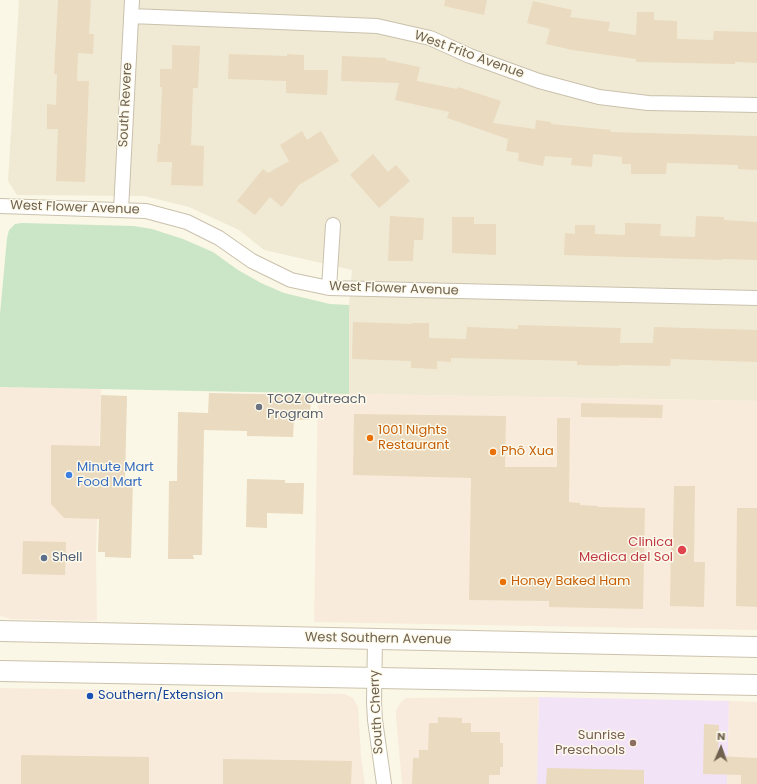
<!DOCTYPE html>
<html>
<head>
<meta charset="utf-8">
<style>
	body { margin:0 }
	#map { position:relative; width:757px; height:784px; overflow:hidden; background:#faf7e6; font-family:Poppins,sans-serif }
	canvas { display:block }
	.north { position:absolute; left:701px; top:728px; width:40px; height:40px; -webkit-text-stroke:3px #fdfaec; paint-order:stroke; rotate:2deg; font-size:11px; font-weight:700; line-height:16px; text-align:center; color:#70624e }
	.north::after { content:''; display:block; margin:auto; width:14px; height:18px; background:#70624e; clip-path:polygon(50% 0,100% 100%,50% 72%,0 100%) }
</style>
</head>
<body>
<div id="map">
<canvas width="757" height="784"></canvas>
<div class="north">N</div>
</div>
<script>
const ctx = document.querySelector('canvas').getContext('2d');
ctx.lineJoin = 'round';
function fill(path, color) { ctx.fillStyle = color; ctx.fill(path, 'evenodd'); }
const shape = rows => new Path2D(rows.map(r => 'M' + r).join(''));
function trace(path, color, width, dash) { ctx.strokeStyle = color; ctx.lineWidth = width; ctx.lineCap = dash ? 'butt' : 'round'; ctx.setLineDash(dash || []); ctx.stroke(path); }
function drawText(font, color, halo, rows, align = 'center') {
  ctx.font = font + ' Poppins,sans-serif'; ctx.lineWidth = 3; ctx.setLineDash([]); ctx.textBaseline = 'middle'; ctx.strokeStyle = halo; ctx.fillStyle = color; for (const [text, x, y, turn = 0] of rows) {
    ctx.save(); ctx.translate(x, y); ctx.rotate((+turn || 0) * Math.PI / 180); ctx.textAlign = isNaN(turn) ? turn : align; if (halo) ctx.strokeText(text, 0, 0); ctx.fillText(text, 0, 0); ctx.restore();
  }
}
fill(shape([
	[19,0,757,0,757,401,349,394,349,305,352,270,264,250,239,230,189,207,144,196,17,195,8,181]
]), '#f0ead5');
fill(shape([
	[0,387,101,389,96,553,97,621,12,619,0,616],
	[318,393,757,401,757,630,314,622],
	[0,688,345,694,353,698,358,707,361,756,365,784,0,784],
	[539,697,537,784,402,784,396,717,396,710,400,703,406,698],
	[729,701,757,702,757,784,727,784]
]), '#f9ebdb');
fill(shape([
	[539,697,729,701,727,784,537,784]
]), '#f3e3f6');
fill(shape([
	[22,223,134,226,152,229,183,239,213,252,238,270,261,283,284,293,330,304,349,305,349,394,0,387,0,314,7,238,9,230,15,224]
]), '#cbe6c6');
fill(shape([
	[58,0,91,0,89,34,94,34,93,54,78,53,77,81,89,81,85,182,56,181,58,129,47,129,47,104,56,105,57,74,54,74],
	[445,0,487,0,484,15,444,6],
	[533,1,572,10,570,17,610,22,608,31,636,35,637,12,654,12,654,20,677,21,677,39,713,40,714,31,757,32,757,63,735,62,735,64,636,62,636,59,572,50,546,44,550,29,527,23],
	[172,45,200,46,198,88,193,88,191,145,204,146,203,186,171,185,172,162,157,162,158,144,160,144,162,87,160,87,160,69,172,69],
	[229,54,287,56,287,54,304,55,304,70,328,70,327,95,286,93,286,81,228,79],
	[342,56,386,58,386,60,420,67,417,81,457,89,458,87,501,101,493,123,535,129,536,120,551,122,551,124,611,130,610,132,757,136,757,170,738,169,738,165,667,163,666,174,631,174,631,164,622,164,622,157,593,154,592,167,571,165,572,158,545,156,543,166,518,161,519,153,506,151,508,139,447,118,449,112,395,100,399,83,341,81],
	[302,131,307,140,321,131,339,161,299,185,282,207,270,197,255,215,237,201,263,169,268,173,289,161,280,145],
	[373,154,388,172,396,165,410,181,379,208,350,175],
	[390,216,424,218,423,240,414,240,413,261,388,261],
	[696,216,724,217,724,220,757,222,757,260,722,259,722,260,564,255,565,233,575,234,575,225,595,225,595,234,625,235,625,223,661,224,660,236,695,237],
	[452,217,474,217,474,224,496,224,496,255,452,253],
	[353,322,412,324,412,323,429,323,429,338,466,339,467,327,518,329,518,325,621,328,620,343,653,343,654,327,757,330,757,362,671,359,670,366,619,365,619,366,577,365,577,361,451,358,451,362,437,361,437,369,411,368,411,361,352,359],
	[209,393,311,395,310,420,294,420,293,437,247,436,247,431,204,430,202,555,193,555,194,559,168,559,169,481,177,481,178,412,208,413],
	[101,395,127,396,125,480,133,480,131,558,105,557,105,552,98,552,99,519,64,518,51,504,51,445,100,446],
	[581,403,663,405,662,418,581,417],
	[354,414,506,416,505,467,557,467,557,418,570,418,569,502,580,503,580,505,598,506,598,507,645,508,643,609,549,607,549,601,469,600,471,478,353,475],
	[247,479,285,480,285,483,304,483,303,514,267,513,267,528,246,527],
	[674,486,695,486,694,562,705,562,704,607,670,606,671,539,673,539],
	[737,508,757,508,757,607,736,606],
	[23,541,66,542,65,575,22,574],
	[438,717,462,718,462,723,471,723,471,732,500,732,500,743,503,743,503,767,500,767,500,775,489,775,489,784,412,784,413,758,419,758,419,750,428,750,429,723,438,723],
	[704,724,719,725,718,756,757,758,757,784,741,784,741,775,703,774],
	[21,755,149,757,149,784,21,784],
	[223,759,352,761,351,784,223,784],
	[547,768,644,770,644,784,546,784]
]), '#eadabf');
const minor = shape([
	[131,16,377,26,430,38,470,56,539,81,599,97,648,103,757,105],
	[0,206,146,211,187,222,219,238,252,261,291,280,329,288,757,298],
	[121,210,132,0],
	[329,288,333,225],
	[375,639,374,702,375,720,384,784]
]);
const secondary = shape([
	[0,631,757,647],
	[0,671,757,685]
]);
trace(minor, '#cac1ad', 16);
trace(secondary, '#ccc2ac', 22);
trace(minor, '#fff', 14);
trace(secondary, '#fff', 20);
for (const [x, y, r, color] of [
	[259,407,4,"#6b7280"],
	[370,438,4,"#e8710a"],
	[493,452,4,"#e8710a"],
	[69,475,4,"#3f7fe0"],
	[682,550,5,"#e0444e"],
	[44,558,4,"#5c6f8a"],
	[503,582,4,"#e8710a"],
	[90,696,4,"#1a4fb4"],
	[633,743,4,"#8d6e63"]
]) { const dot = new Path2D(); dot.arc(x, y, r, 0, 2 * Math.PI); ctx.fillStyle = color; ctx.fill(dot); trace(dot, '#fdfaec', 1.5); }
drawText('13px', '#70624e', '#fdfaec', [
	["West Frito Avenue",469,55,20],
	["South Revere",126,105,-87],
	["West Flower Avenue",75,208,2],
	["West Flower Avenue",394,289,2],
	["West Southern Avenue",378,639,1],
	["South Cherry",377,712,-93]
]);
drawText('13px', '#5b616d', '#fdfaec', [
	["TCOZ Outreach",267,400],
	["Program",267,415]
], 'left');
drawText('13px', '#c56008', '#fdfaec', [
	["1001 Nights",378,431],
	["Restaurant",378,446],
	["Phô Xua",501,452],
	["Honey Baked Ham",511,582]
], 'left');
drawText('13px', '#366cbe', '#fdfaec', [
	["Minute Mart",77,468],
	["Food Mart",77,483]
], 'left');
drawText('13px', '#be3a42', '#fdfaec', [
	["Clinica",673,543],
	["Medica del Sol",673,558]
], 'right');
drawText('13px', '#4e5e75', '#fdfaec', [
	["Shell",52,558]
], 'left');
drawText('13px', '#164399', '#fdfaec', [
	["Southern/Extension",98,696]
], 'left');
drawText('13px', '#785e54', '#fdfaec', [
	["Sunrise",625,736],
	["Preschools",625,751]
], 'right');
</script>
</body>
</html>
